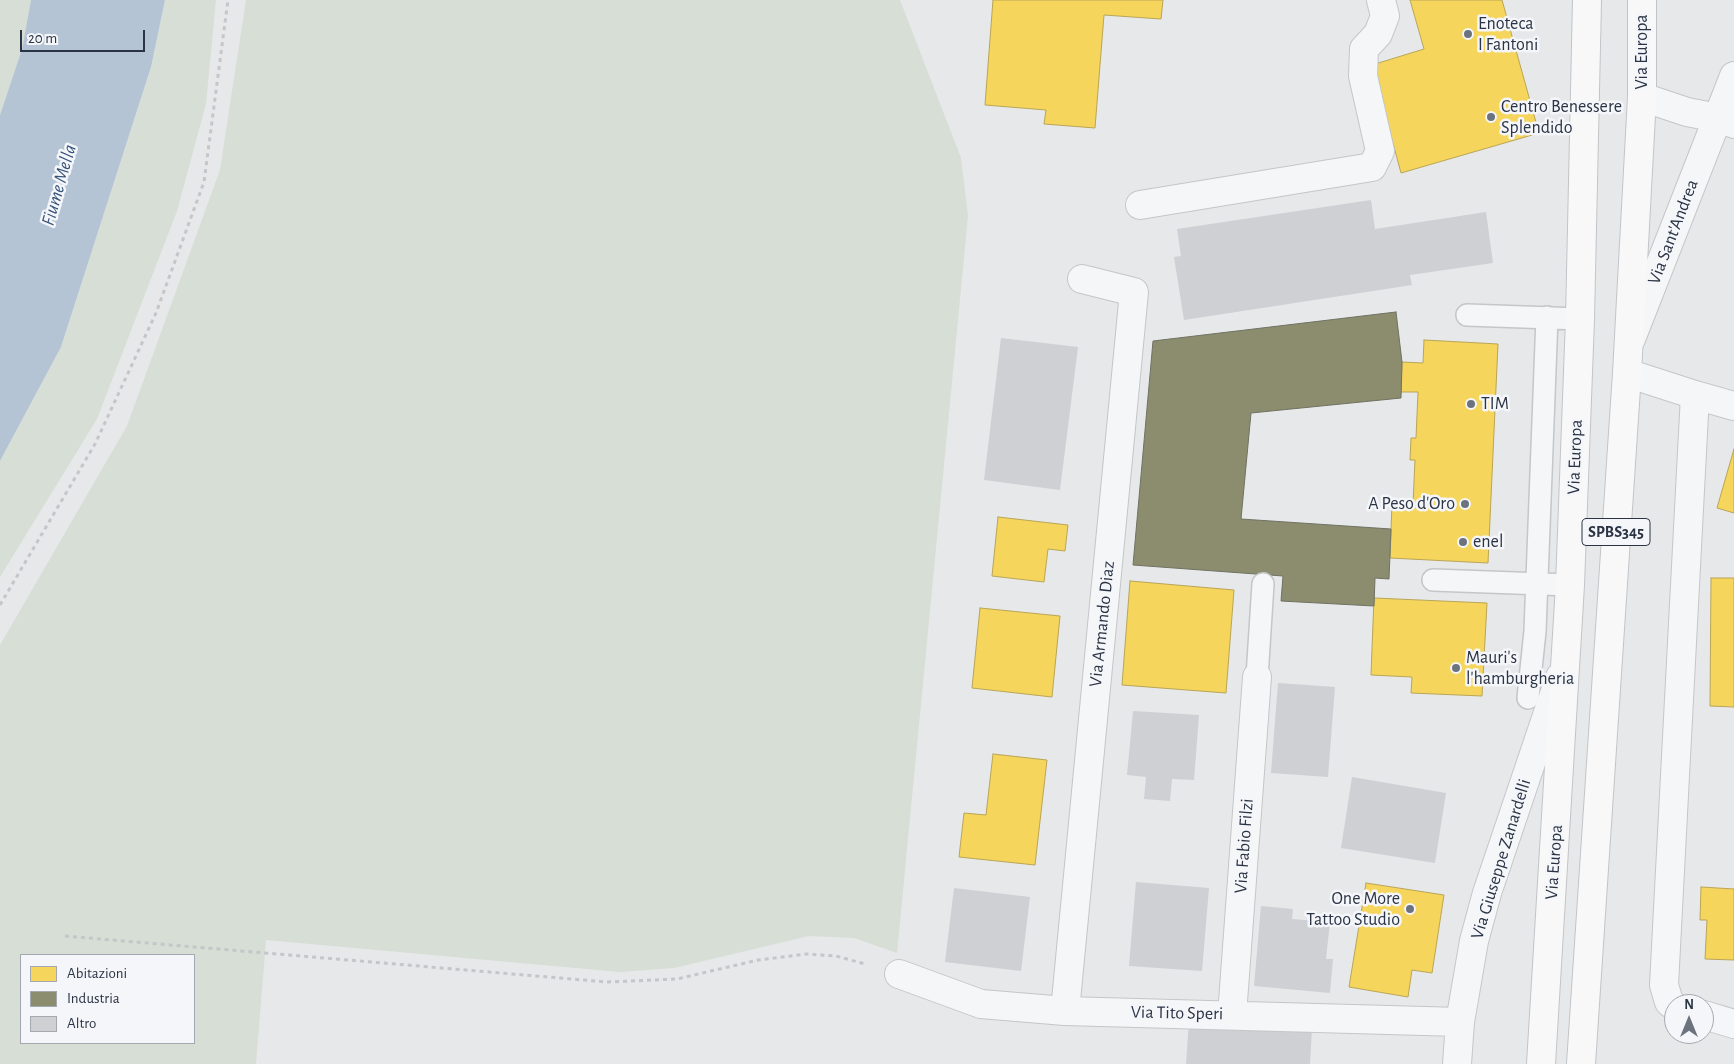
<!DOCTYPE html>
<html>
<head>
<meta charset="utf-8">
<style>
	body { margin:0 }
	#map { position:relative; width:1734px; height:1064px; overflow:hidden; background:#e6e8ea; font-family:"Alegreya Sans",sans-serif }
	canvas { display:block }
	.legend { position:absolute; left:20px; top:954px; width:175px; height:90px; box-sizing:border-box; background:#f4f6f9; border:1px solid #a4a8b1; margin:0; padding:6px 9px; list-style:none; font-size:15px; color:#2b3445 }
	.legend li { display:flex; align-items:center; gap:10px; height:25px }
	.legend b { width:25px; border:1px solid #a4a8b1 }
	.north { position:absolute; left:1664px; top:994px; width:50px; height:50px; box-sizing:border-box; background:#f4f6f9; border:1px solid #a4a8b1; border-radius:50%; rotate:0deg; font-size:14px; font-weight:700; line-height:20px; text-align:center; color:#2b3445 }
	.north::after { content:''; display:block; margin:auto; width:18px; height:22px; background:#6c737f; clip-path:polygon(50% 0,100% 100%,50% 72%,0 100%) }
	.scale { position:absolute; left:20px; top:30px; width:125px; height:22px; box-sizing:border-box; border:2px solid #2b3445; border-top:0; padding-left:6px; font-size:15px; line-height:18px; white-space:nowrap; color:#2b3445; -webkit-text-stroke:4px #f4f6f9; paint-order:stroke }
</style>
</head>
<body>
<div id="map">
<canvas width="1734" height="1064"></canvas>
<ul class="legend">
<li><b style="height:14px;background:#f6d55c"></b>Abitazioni</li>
<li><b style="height:14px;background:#8c8c6e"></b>Industria</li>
<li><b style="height:14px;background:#ced0d3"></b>Altro</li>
</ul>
<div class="north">N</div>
<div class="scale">20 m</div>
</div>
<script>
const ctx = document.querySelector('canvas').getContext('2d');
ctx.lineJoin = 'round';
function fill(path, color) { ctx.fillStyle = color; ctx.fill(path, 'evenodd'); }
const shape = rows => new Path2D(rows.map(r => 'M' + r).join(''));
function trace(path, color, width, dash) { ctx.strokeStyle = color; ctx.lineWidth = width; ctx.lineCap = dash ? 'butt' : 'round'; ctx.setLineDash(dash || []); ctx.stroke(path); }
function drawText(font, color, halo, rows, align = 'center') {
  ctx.font = font + ' "Alegreya Sans",sans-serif'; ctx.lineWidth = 5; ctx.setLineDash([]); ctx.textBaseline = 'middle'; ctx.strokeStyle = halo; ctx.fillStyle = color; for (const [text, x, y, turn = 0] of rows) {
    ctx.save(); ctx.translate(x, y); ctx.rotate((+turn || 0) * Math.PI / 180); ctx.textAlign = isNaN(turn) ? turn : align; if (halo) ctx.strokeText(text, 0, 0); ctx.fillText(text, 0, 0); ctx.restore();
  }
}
fill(shape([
	[0,0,31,0,22,49,0,115],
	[165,0,216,0,206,104,177,211,97,419,0,577,0,461,61,347,151,67],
	[246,0,900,0,961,158,968,216,897,953,854,938,809,936,674,968,620,972,266,940,256,1064,0,1064,0,645,127,426,220,170],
	[194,955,194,1043,21,1043,21,955]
]), '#d6ded6');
fill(shape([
	[31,0,165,0,151,67,61,347,0,461,0,115,22,49]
]), '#b4c4d5');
const homes = shape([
	[993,0,1163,0,1161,19,1104,15,1095,128,1044,124,1046,110,985,105,993,0],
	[1410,0,1502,0,1539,133,1401,173,1372,65,1424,49,1410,0],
	[1424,340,1498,344,1488,563,1390,558,1392,503,1413,504,1415,460,1410,460,1411,438,1416,438,1418,392,1401,392,1402,362,1423,363,1424,340],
	[1734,449,1734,513,1717,508,1734,449],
	[998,517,1068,525,1065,551,1048,549,1044,582,992,576,998,517],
	[1711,578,1734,578,1734,707,1710,706,1711,578],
	[1130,581,1234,590,1226,693,1122,685,1130,581],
	[1374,598,1487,603,1482,696,1411,693,1412,677,1371,675,1374,598],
	[980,608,1060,616,1052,697,972,688,980,608],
	[993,754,1047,760,1035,865,959,857,964,813,986,815,993,754],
	[1366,883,1444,895,1432,973,1412,970,1408,997,1349,987,1366,883],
	[1701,887,1734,889,1734,960,1705,959,1707,920,1700,920,1701,887]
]);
fill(homes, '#f6d55c');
trace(homes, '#b9a555', 1);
const industry = shape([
	[1396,312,1402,362,1401,398,1251,413,1241,519,1391,529,1389,579,1375,578,1374,606,1281,601,1283,576,1133,565,1153,341,1396,312]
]);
fill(industry, '#8c8c6e');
trace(industry, '#6f7262', 1);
fill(shape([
	[1371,200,1375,229,1486,212,1493,263,1410,275,1412,285,1184,320,1174,257,1181,256,1177,229],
	[1001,338,1078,347,1060,490,984,480],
	[1278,683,1335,687,1328,777,1271,773],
	[1133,711,1199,715,1194,780,1172,779,1170,801,1144,799,1146,777,1127,775],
	[1352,777,1446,793,1435,863,1341,848],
	[1136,882,1209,888,1202,971,1129,966],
	[954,888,1030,897,1021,971,945,962],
	[1261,906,1293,909,1292,919,1330,922,1326,959,1333,959,1330,993,1254,986],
	[1189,1021,1312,1029,1310,1064,1186,1064]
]), '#ced0d3');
const service = shape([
	[1467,315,1580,319],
	[1433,580,1570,585],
	[1257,677,1263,584],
	[1528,698,1535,631,1547,317]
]);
const minor = shape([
	[1642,97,1687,112,1718,118,1734,124],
	[1140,205,1372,167,1380,151,1363,76,1364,49,1378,34,1385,16,1381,0],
	[1631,339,1734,76],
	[1627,373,1695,395,1664,985,1669,1002,1674,1006],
	[1695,395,1734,406],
	[899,974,981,1004,1065,1011,1460,1022],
	[1065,1011,1134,292,1082,279],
	[1232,1015,1257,677],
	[1704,1015,1734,1024],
	[1457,1064,1460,1022,1474,941,1487,893,1560,677]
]);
const primary = shape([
	[1541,1064,1570,585,1580,319,1587,0],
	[1581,1064,1627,373,1642,97,1642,0]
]);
trace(service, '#c4c6c8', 24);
trace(minor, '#c4c6c8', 30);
trace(primary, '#c2c5c8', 30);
trace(shape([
	[0,605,95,444,156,313,204,182,228,0],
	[65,936,607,982,677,979,758,960,807,954,836,956,865,964]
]), '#c5c6ca', 3, [4, 4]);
trace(service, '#f5f6f7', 21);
trace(minor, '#f5f6f7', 28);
trace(primary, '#f8f8f8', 28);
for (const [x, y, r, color] of [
	[1468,34,5,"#6c737f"],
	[1491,117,5,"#6c737f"],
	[1471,404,5,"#6c737f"],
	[1465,504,5,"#6c737f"],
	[1463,542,5,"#6c737f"],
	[1456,668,5,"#6c737f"],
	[1410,909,5,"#6c737f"]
]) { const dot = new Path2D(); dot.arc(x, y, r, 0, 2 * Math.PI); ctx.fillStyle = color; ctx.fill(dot); trace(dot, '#f4f6f9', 2); }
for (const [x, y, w] of [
	[1616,532,68]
]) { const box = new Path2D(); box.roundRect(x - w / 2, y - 13.5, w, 27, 4); ctx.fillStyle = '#f4f6f9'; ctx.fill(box); trace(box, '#2b3445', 1); }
drawText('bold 16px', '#2b3445', null, [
	["SPBS345",1616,532]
]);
drawText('18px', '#2b3445', '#f4f6f9', [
	["Enoteca",1478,24],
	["I Fantoni",1478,45],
	["Centro Benessere",1501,107],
	["Splendido",1501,128],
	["TIM",1481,404],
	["A Peso d'Oro",1455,504,"right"],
	["enel",1473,542],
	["Mauri's",1466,658],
	["l'hamburgheria",1466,679],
	["One More",1400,899,"right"],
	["Tattoo Studio",1400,920,"right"]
], 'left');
drawText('18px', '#2b3445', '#f4f6f9', [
	["Via Europa",1642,52,-90],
	["Via Sant'Andrea",1673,232,-69],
	["Via Europa",1575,457,-88],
	["Via Armando Diaz",1102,624,-84],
	["Via Fabio Filzi",1244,846,-86],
	["Via Giuseppe Zanardelli",1501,859,-73],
	["Via Europa",1554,862,-86],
	["Via Tito Speri",1177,1013,1]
]);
drawText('italic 19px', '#34527a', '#f4f6f9', [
	["Fiume Mella",59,185,-74]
]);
</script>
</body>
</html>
